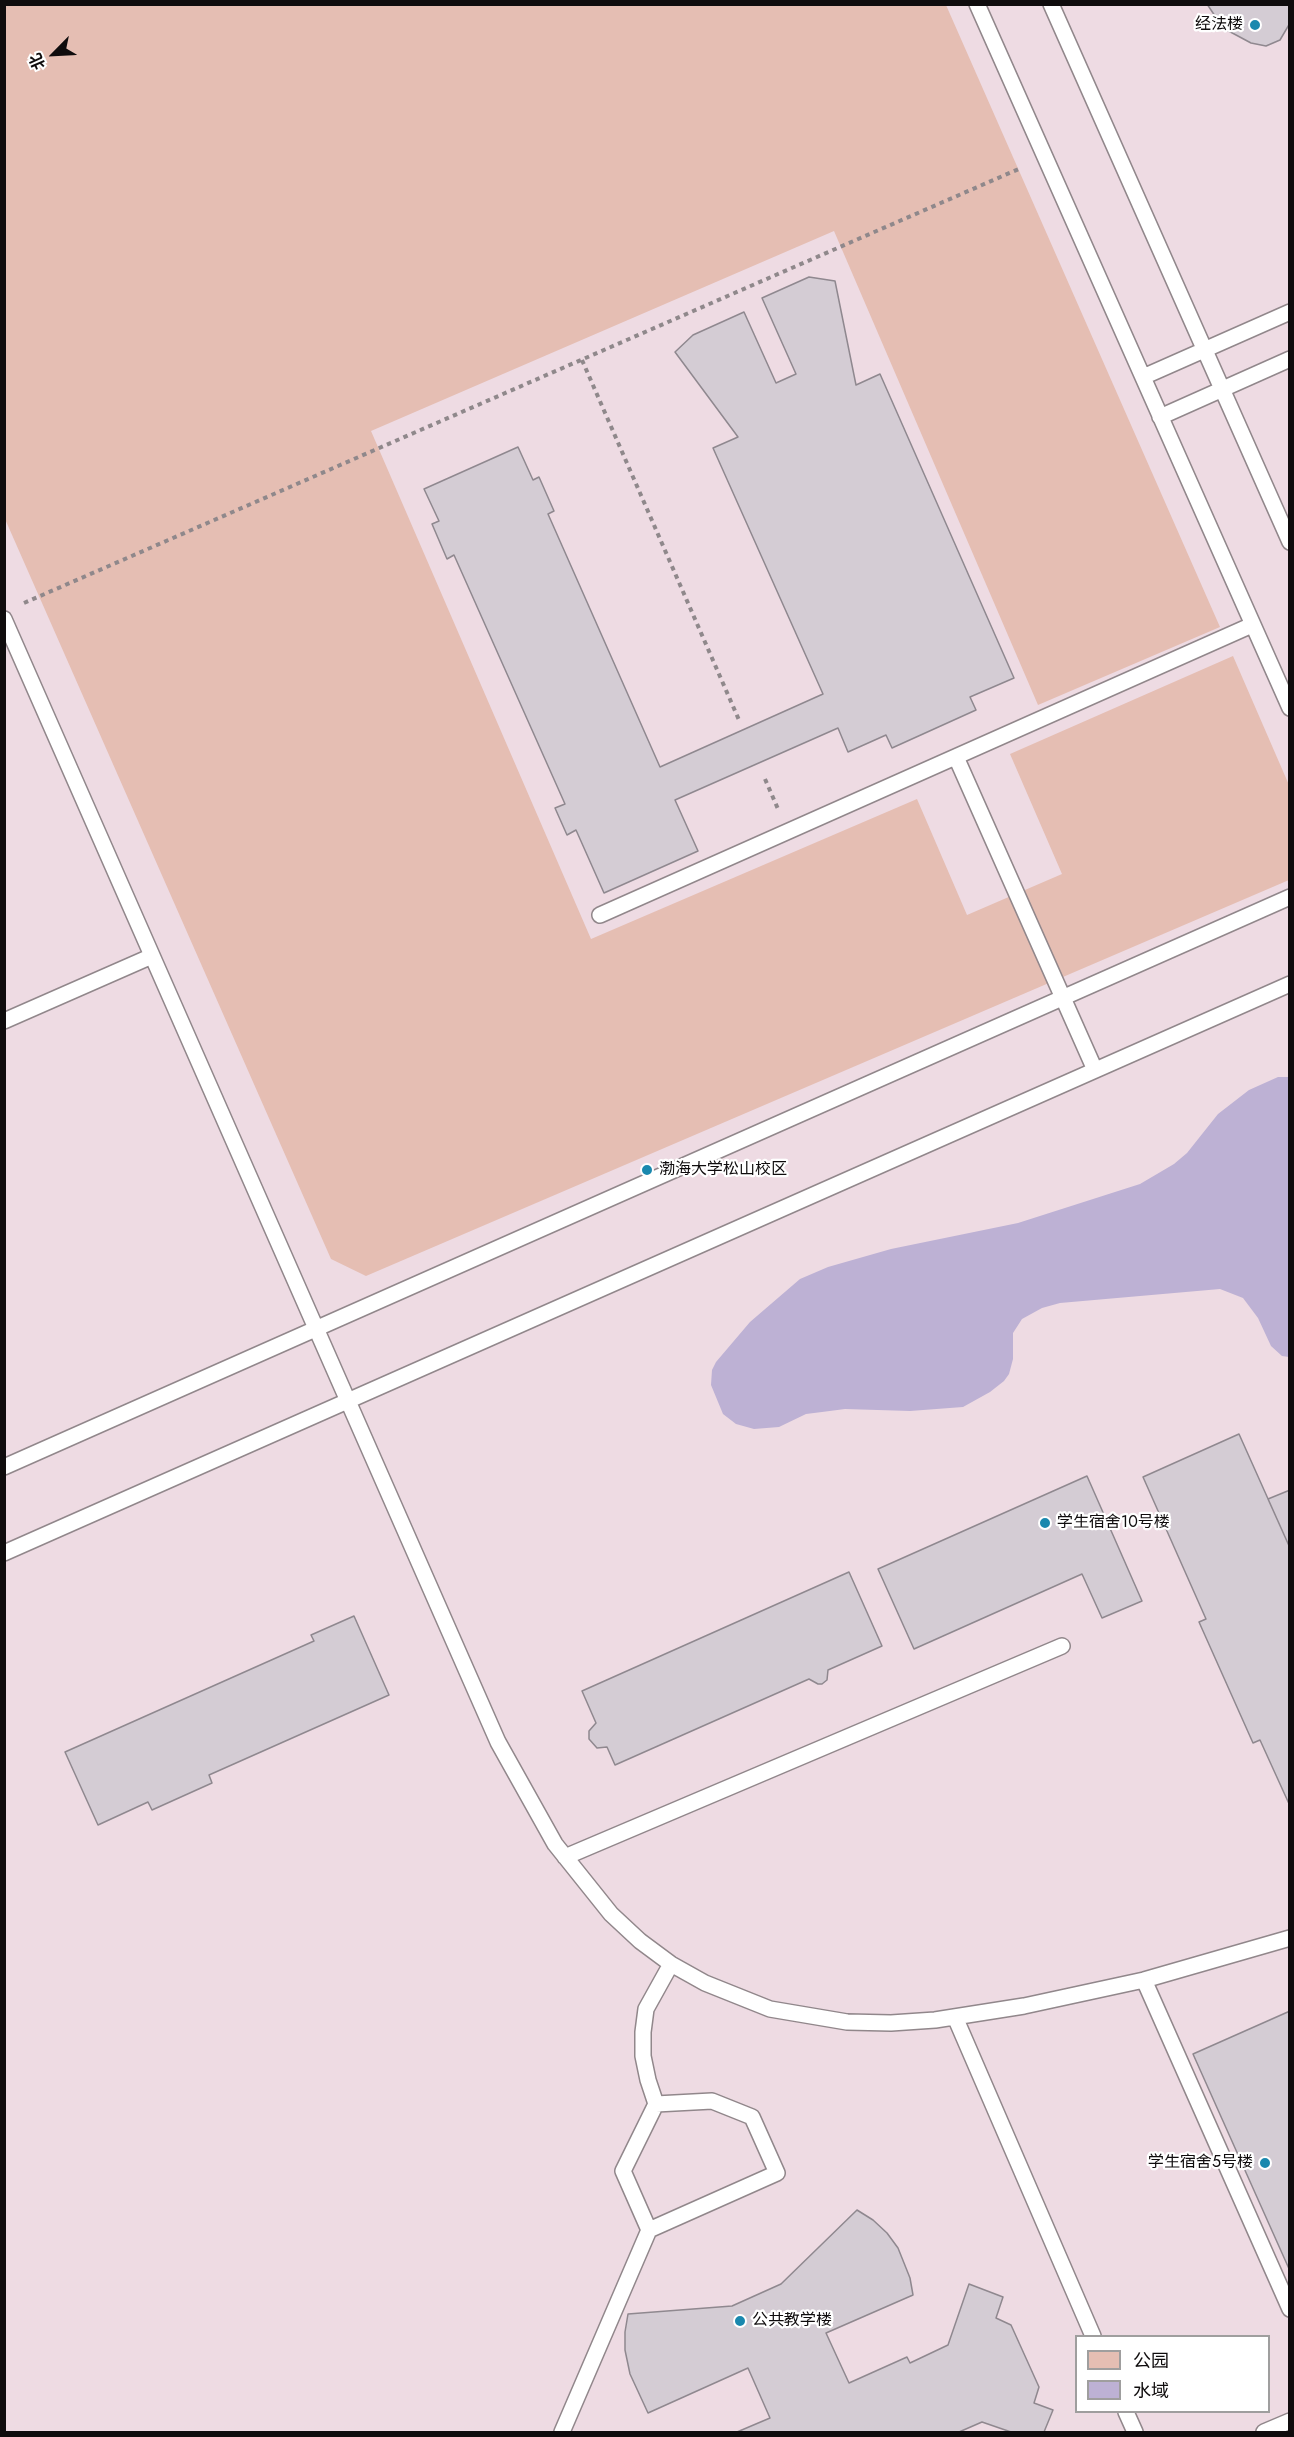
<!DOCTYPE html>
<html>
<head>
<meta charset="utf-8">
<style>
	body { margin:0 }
	#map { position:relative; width:1294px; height:2437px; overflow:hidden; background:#f8edf2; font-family:Jost,"Noto Sans SC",sans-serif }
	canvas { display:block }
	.frame { position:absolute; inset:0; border:6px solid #0f0c0d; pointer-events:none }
	.legend { position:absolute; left:1075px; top:2335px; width:195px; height:78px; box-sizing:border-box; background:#fff; border:2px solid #9f9e9e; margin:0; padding:8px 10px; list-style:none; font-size:18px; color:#0f0c0d }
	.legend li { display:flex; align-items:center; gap:12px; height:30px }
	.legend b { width:30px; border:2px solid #9f9e9e }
	.north { position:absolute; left:24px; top:24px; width:60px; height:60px; -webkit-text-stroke:4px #fff; paint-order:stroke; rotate:246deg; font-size:16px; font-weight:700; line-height:24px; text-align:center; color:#0f0c0d }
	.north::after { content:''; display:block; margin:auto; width:21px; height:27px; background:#0f0c0d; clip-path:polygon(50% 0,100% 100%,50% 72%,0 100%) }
</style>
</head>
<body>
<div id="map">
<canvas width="1294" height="2437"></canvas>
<div class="frame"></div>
<ul class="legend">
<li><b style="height:16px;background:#e5beb3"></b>公园</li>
<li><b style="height:16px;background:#bdb1d4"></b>水域</li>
</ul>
<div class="north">北</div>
</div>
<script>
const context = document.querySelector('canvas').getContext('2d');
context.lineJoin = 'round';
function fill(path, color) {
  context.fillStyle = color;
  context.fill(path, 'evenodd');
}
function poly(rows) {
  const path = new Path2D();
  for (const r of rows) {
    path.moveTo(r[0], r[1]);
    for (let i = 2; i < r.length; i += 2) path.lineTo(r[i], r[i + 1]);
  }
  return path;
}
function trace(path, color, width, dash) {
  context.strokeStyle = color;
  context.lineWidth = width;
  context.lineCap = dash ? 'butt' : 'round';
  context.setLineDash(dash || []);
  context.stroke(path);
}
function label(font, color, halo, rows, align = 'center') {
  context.font = font + ' Jost,"Noto Sans SC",sans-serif';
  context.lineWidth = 4.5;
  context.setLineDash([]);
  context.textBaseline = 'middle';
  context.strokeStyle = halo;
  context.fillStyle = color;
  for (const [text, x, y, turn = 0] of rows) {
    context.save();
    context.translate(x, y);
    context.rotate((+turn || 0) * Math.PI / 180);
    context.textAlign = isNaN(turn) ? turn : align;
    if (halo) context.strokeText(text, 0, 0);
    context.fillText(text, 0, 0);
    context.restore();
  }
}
fill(poly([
	[5,5,1289,5,1289,2432,5,2432],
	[1076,2336,1268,2336,1268,2412,1076,2412]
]), '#eedbe3');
fill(poly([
	[4,5,946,5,1220,627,1038,705,834,231,371,431,591,939,917,799,967,915,1062,874,1010,754,1233,656,1289,785,1289,880,366,1276,331,1259,5,519]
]), '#e5beb3');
fill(poly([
	[1278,1077,1290,1077,1289,1357,1282,1356,1271,1346,1258,1318,1243,1298,1220,1289,1060,1303,1042,1308,1022,1319,1013,1333,1013,1359,1009,1374,1004,1381,990,1392,963,1407,910,1411,845,1409,822,1412,806,1414,779,1427,754,1429,736,1424,723,1414,711,1385,712,1370,716,1362,750,1322,800,1279,828,1267,891,1249,1018,1223,1140,1184,1174,1164,1187,1153,1218,1114,1249,1090]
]), '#bdb1d4');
const building = poly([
	[1207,4,1290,4,1290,23,1280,40,1266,46,1251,43,1223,28,1207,4],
	[809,277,835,281,856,385,880,374,1014,678,970,697,976,710,892,748,886,735,848,752,838,728,675,800,698,851,604,893,576,830,567,835,555,808,565,804,454,555,447,559,432,524,439,521,424,489,518,447,533,480,539,477,554,511,548,514,660,767,823,694,713,448,738,437,675,352,693,335,744,312,776,383,796,374,762,298,809,277],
	[1239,1434,1290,1548,1290,1806,1260,1740,1253,1743,1199,1622,1206,1619,1143,1477,1239,1434],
	[1087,1476,1142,1601,1102,1618,1082,1574,914,1649,878,1569,1087,1476],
	[1290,1490,1290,1548,1268,1499,1290,1490],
	[849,1572,882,1646,828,1670,827,1680,822,1684,818,1684,809,1679,615,1765,607,1747,597,1748,589,1739,589,1731,596,1723,582,1691,849,1572],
	[354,1616,389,1695,209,1775,212,1783,152,1810,148,1802,98,1825,65,1752,314,1641,311,1635,354,1616],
	[1290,2011,1290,2271,1193,2054,1290,2011],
	[857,2210,873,2220,887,2233,898,2248,910,2278,913,2295,826,2333,849,2383,907,2357,910,2363,948,2345,969,2284,1003,2297,996,2318,1011,2325,1039,2387,1034,2403,1053,2410,1044,2432,1011,2432,982,2422,959,2432,737,2432,770,2418,748,2368,648,2413,630,2374,625,2350,625,2332,628,2314,732,2306,781,2284,857,2210]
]);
fill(building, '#d4ccd4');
trace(building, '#8f888f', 1.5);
const lane = poly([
	[977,4,1290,708],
	[1051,4,1290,542],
	[1143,377,1290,312],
	[1160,417,1290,359],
	[4,619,498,1742,555,1844,611,1914,640,1941,671,1964,705,1983,770,2009,847,2022,891,2023,935,2020,1024,2006,1144,1980,1290,1938],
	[956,757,1095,1070],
	[600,915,1252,625],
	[4,1021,152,956],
	[4,1467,1290,897],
	[4,1553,1290,984],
	[565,1857,1062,1646],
	[1144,1980,1290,2309],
	[955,2017,1093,2336],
	[656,2104,712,2101,752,2117,777,2173,649,2230,623,2171,656,2104,648,2080,643,2056,643,2032,646,2009,671,1964],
	[1126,2412,1135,2432],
	[562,2432,649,2230],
	[1264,2432,1290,2421]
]);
trace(lane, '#91878b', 18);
trace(poly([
	[582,360,739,720],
	[24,603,1021,168],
	[765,779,778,809]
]), '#8f888b', 4, [4.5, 4.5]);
trace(lane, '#fff', 15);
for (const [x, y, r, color] of [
	[1255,25,6,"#1a88ae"],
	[647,1170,6,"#1a88ae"],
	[1045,1523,6,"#1a88ae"],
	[1265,2163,6,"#1a88ae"],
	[740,2321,6,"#1a88ae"]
]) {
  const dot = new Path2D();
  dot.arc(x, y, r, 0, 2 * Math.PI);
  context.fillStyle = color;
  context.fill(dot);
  trace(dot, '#fff', 2);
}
label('16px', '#0f0c0d', '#fff', [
	["经法楼",1243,25,"right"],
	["渤海大学松山校区",659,1170],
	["学生宿舍10号楼",1057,1523],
	["学生宿舍5号楼",1253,2163,"right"],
	["公共教学楼",752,2321]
], 'left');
</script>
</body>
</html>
